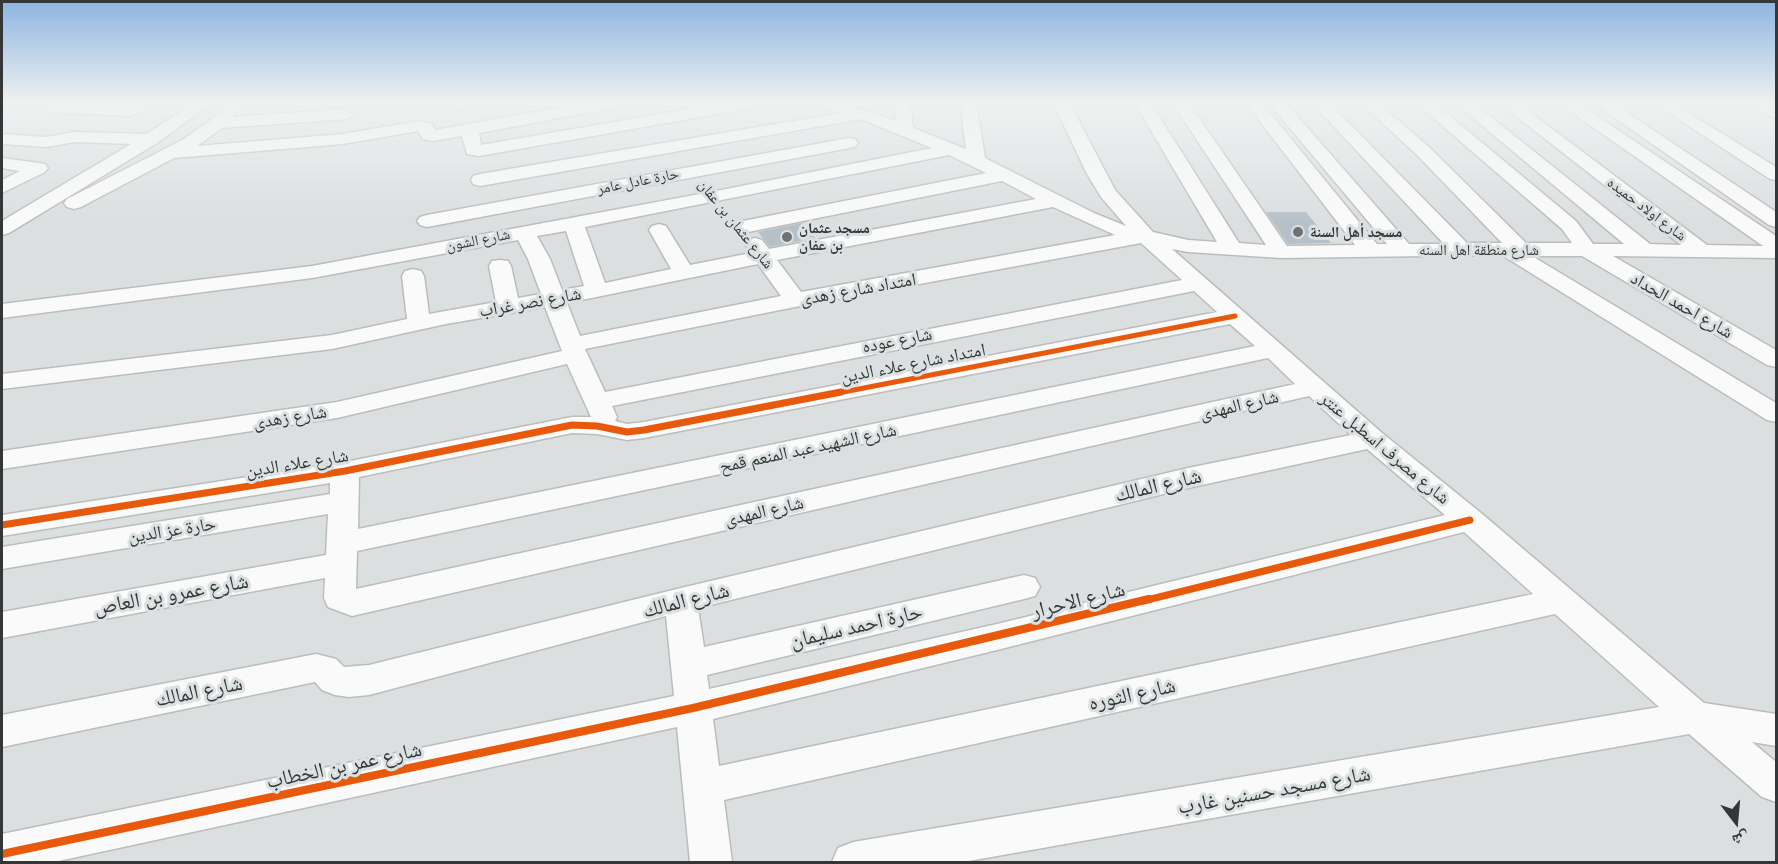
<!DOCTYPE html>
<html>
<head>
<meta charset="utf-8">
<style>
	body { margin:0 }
	#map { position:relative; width:1778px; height:864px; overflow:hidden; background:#dcdfe0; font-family:Ubuntu,"Noto Naskh Arabic",sans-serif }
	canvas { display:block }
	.frame { position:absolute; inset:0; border:3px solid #343637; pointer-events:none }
	.north { position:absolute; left:1706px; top:792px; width:60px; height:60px; -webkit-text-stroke:4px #dbe0e1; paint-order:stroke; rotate:164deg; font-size:16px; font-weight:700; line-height:24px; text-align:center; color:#343637 }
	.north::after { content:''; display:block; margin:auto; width:21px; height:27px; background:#343637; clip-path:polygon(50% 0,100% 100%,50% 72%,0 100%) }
</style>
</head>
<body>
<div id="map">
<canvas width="1778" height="864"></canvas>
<div class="frame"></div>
<div class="north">ش</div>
</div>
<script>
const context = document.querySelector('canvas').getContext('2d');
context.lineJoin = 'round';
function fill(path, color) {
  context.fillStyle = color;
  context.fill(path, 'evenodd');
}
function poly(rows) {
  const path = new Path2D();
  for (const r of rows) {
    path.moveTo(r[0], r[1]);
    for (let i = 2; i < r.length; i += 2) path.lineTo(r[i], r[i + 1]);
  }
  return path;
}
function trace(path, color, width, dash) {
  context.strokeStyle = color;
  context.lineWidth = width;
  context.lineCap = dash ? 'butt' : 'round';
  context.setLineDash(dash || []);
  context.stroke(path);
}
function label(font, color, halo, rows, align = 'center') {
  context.font = font + ' Ubuntu,"Noto Naskh Arabic",sans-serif';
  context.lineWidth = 6;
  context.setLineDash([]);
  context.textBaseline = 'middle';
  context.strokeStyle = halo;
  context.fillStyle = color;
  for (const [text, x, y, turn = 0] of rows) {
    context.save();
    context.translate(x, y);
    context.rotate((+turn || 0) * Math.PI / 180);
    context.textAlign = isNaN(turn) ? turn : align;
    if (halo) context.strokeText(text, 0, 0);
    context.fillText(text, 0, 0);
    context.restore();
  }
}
fill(poly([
	[1266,212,1306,212,1331,243,1288,244],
	[802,223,815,238,770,247,758,232]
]), '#b5c0c8');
const minor = poly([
	[47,102,127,106,133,102,150,102,142,111,129,116,49,112,41,107,47,102],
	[195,102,213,102,157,143,9,233,2,235,2,221,131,144,75,142,46,147,2,144,2,134,46,137,75,132,147,134,195,102],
	[228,102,245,102,232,117,347,109,355,114,347,119,222,128,197,146,343,134,419,121,432,124,435,130,592,102,626,102,618,107,479,133,481,145,730,102,765,102,757,107,479,156,467,154,462,136,433,141,423,139,418,131,343,144,174,158,81,207,74,209,67,207,64,203,67,199,184,139,212,119,228,102],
	[372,102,404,102,396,107,380,107,372,102],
	[452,102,479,102,477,105,459,109,453,107,452,102],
	[814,102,839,102,896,121,894,102,910,102,913,128,966,149,960,102,976,102,985,158,1094,213,1126,226,1101,197,1087,174,1053,102,1069,102,1115,190,1153,232,1188,240,1217,242,1134,102,1150,102,1239,243,1266,245,1172,102,1188,102,1287,246,1355,245,1245,102,1261,102,1377,244,1387,244,1268,102,1285,102,1409,244,1444,244,1311,102,1328,102,1467,243,1502,243,1418,156,1360,102,1377,102,1430,148,1526,243,1572,243,1562,229,1415,102,1433,102,1576,221,1593,244,1624,244,1454,102,1472,102,1650,244,1681,245,1498,102,1516,102,1707,245,1763,246,1557,102,1576,102,1776,236,1776,258,1613,256,1776,350,1776,367,1767,365,1582,256,1532,256,1776,403,1776,422,1767,420,1502,255,1281,258,1188,252,1172,249,1382,433,1481,513,1704,703,1776,714,1776,746,1752,742,1776,762,1776,802,1762,797,1689,734,963,862,832,862,838,848,853,842,1659,707,1555,614,724,800,732,862,690,862,677,727,54,862,2,862,2,834,674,696,666,616,369,695,349,697,335,695,322,690,315,682,2,747,2,715,316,654,336,659,344,667,369,665,681,588,1188,468,1351,435,1309,396,352,616,328,607,324,598,325,578,2,638,2,612,326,555,328,514,2,569,2,547,330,494,330,483,2,536,2,515,345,462,572,417,591,417,567,364,337,418,2,469,2,451,337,402,562,351,545,307,446,324,332,349,2,389,2,374,332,335,407,319,402,276,405,271,413,269,421,271,424,276,429,314,496,302,489,266,492,261,500,260,508,261,511,266,518,298,541,294,528,259,518,240,312,278,2,318,2,304,312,266,716,191,932,148,861,119,480,186,473,184,471,180,473,176,480,174,841,113,816,105,814,102],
	[949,155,986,173,743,221,736,223,733,227,736,231,743,233,1002,181,1036,199,769,249,762,240,755,238,748,240,745,244,751,253,690,265,666,226,659,224,652,226,649,230,671,269,605,283,585,227,949,155],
	[1053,207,1115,235,801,292,777,260,1053,207],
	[566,231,584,286,562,290,550,259,537,236,566,231],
	[1141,243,1182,280,605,392,585,349,795,307,1141,243],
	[758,264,781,296,580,336,567,303,758,264],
	[1194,291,1217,312,644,422,627,424,615,421,617,417,612,406,1194,291],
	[1230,324,1255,346,358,529,359,477,572,433,597,434,627,440,644,438,1230,324],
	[1268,358,1295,384,356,589,357,551,1268,358],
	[1367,449,1445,515,997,624,709,689,707,675,1024,599,1035,596,1040,587,1035,578,1024,575,704,647,698,608,1188,488,1367,449],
	[1464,532,1533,594,719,766,713,719,997,650,1464,532],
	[1592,102,1611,102,1776,212,1776,227,1769,225,1592,102],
	[1652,102,1671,102,1776,167,1776,180,1770,179,1652,102],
	[1749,102,1768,102,1776,107,1776,118,1770,116,1749,102],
	[849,138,855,139,858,143,855,147,427,227,420,225,417,221,420,217,427,215,849,138],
	[2,158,39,163,45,164,48,168,45,172,2,193,2,180,20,171,2,168,2,158]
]);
trace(minor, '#bbbdbd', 3);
fill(minor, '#fafafa');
trace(poly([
	[833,394,1235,316]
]), '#e8590c', 5);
trace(poly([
	[2,525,345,471,572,425,597,426,627,432,644,430,841,392],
	[1143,601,1470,520]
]), '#e8590c', 7);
trace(poly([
	[2,854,693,708,1149,599]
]), '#e8590c', 8);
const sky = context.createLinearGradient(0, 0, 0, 223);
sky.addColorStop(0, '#8db4e1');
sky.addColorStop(0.46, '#eff1f1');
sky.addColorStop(1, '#eff1f100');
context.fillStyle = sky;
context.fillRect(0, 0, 1778, 223);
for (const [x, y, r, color] of [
	[1298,232,6,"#6f7172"],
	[787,237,6,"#6f7172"]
]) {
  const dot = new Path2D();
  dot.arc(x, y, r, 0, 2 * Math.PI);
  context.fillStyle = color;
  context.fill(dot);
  trace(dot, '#dbe0e1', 2);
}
label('15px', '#343637', '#dbe0e1', [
	["حارة عادل عامر",638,181,-11],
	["شارع اولاد حميده",1647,209,37],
	["شارع عثمان بن عفان",736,224,51],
	["شارع الشون",478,240,-11],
	["شارع منطقة اهل السنه",1479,250]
]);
label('bold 15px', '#343637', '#dbe0e1', [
	["مسجد عثمان",799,228],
	["بن عفان",799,245],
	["مسجد أهل السنة",1310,232]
], 'left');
label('18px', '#343637', '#dbe0e1', [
	["امتداد شارع زهدى",858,289,-10],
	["شارع نصر غراب",530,302,-10],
	["شارع احمد الحداد",1682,305,30],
	["شارع عوده",897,340,-11],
	["امتداد شارع علاء الدين",913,363,-11],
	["شارع المهدى",1239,405,-13],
	["شارع زهدى",290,417,-9],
	["شارع الشهيد عبد المنعم قمح",808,448,-12],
	["شارع مصرف اسطبل عنتر",1385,448,40],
	["شارع علاء الدين",297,463,-9],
	["شارع المهدى",764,511,-13],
	["حارة عز الدين",172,530,-9]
]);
label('21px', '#343637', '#dbe0e1', [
	["شارع المالك",1158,485,-13],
	["شارع عمرو بن العاص",171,594,-10],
	["شارع المالك",686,600,-14],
	["شارع الاحرار",1078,600,-14],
	["حارة احمد سليمان",856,626,-13],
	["شارع المالك",199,691,-11],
	["شارع الثوره",1132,694,-12],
	["شارع عمر بن الخطاب",344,765,-12],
	["شارع مسجد حسنين غارب",1274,790,-10]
]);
</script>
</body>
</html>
